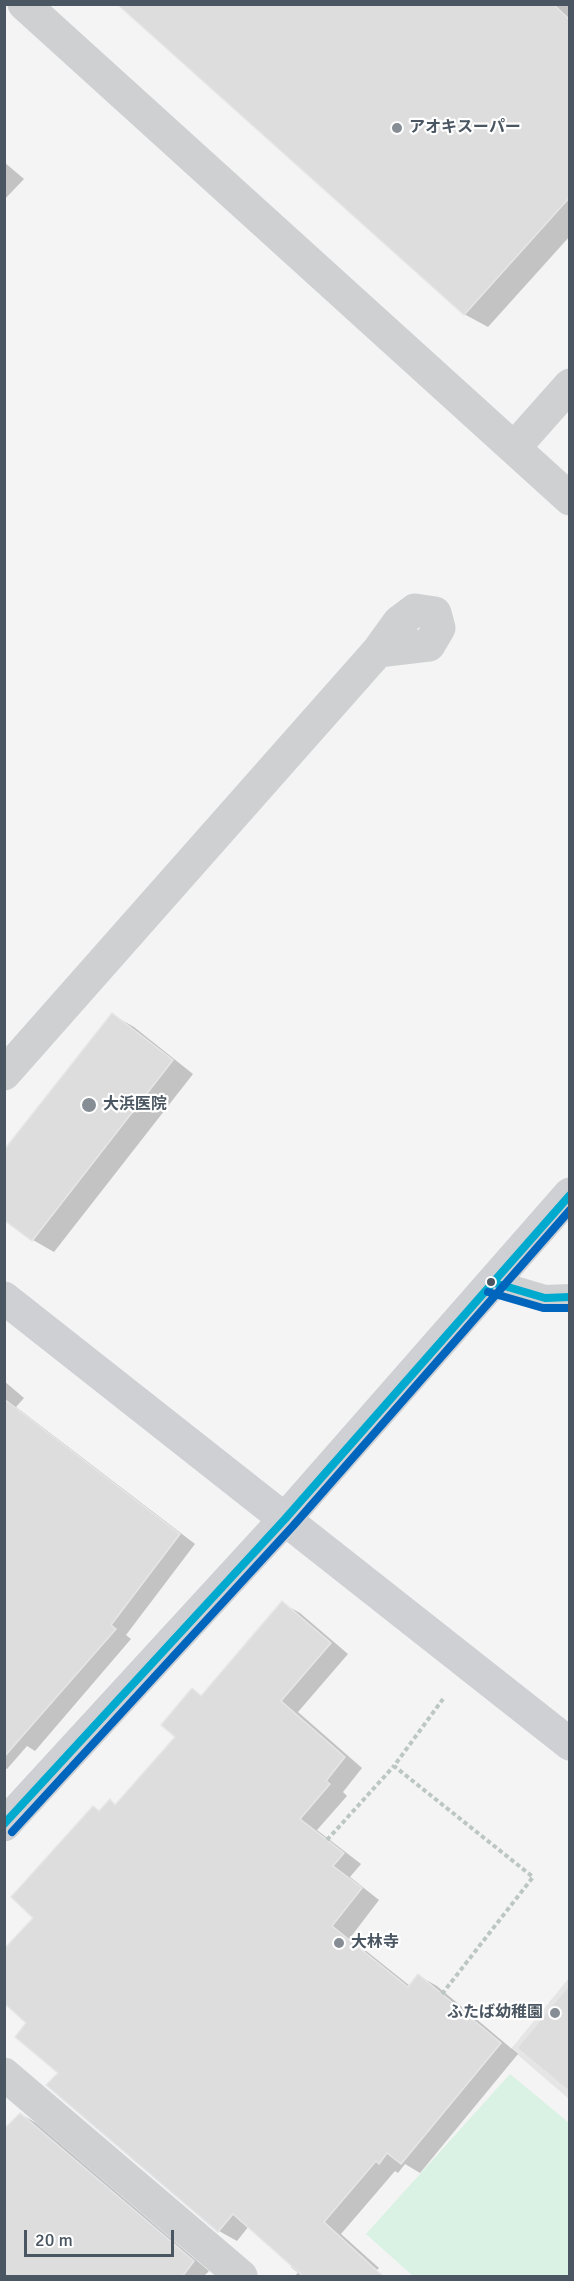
<!DOCTYPE html>
<html>
<head>
<meta charset="utf-8">
<style>
	body { margin:0 }
	#map { position:relative; width:574px; height:2281px; overflow:hidden; background:#f4f4f4; font-family:Signika,sans-serif }
	canvas { display:block }
	.frame { position:absolute; inset:0; border:6px solid #4a5661; pointer-events:none }
	.scale { position:absolute; left:24px; top:2230px; width:150px; height:27px; box-sizing:border-box; border:3px solid #4a5661; border-top:0; padding-left:8px; font-size:18px; line-height:21px; white-space:nowrap; color:#4a5661; -webkit-text-stroke:4px #fff; paint-order:stroke }
</style>
</head>
<body>
<div id="map">
<canvas width="574" height="2281"></canvas>
<div class="frame"></div>
<div class="scale">20 m</div>
</div>
<script>
const context = document.querySelector('canvas').getContext('2d');
context.lineJoin = 'round';
function fill(path, color) {
  context.fillStyle = color;
  context.fill(path, 'evenodd');
}
function poly(rows) {
  const path = new Path2D();
  for (const r of rows) {
    path.moveTo(r[0], r[1]);
    for (let i = 2; i < r.length; i += 2) path.lineTo(r[i], r[i + 1]);
  }
  return path;
}
function trace(path, color, width, dash) {
  context.strokeStyle = color;
  context.lineWidth = width;
  context.lineCap = dash ? 'butt' : 'round';
  context.setLineDash(dash || []);
  context.stroke(path);
}
function label(font, color, halo, rows, align = 'center') {
  context.font = font + ' Signika,"Noto Sans JP",sans-serif';
  context.lineWidth = 4.5;
  context.setLineDash([]);
  context.textBaseline = 'middle';
  context.strokeStyle = halo;
  context.fillStyle = color;
  for (const [text, x, y, turn = 0] of rows) {
    context.save();
    context.translate(x, y);
    context.rotate((+turn || 0) * Math.PI / 180);
    context.textAlign = isNaN(turn) ? turn : align;
    if (halo) context.strokeText(text, 0, 0);
    context.fillText(text, 0, 0);
    context.restore();
  }
}
fill(poly([
	[569,1978,569,2099,511,2049]
]), '#e6e5e6');
fill(poly([
	[510,2074,569,2123,569,2276,413,2276,366,2234]
]), '#d9f2e3');
fill(poly([
	[119,4,570,4,570,236,488,327,464,314],
	[4,162,24,179,4,200],
	[113,1015,134,1027,193,1074,54,1252,33,1240],
	[4,1381,24,1398,16,1407,195,1544,126,1635,131,1639,35,1751,27,1746,7,1769,4,1768],
	[282,1603,300,1613,348,1654,298,1712,362,1768,343,1792,347,1796,317,1830,361,1864,350,1877,379,1900,350,1938,410,1986,419,1976,437,1986,518,2054,420,2173,405,2164,398,2173,395,2171,341,2234,379,2268,371,2276,294,2276,298,2273,291,2267,293,2265,249,2226,237,2241,219,2231,60,2073,28,2023,35,1917,100,1812,110,1801,116,1805,177,1737,192,1690,203,1697],
	[21,2114,36,2123,209,2271,204,2276,4,2276]
]), '#0003');
const building = poly([
	[117,4,553,4,570,20,570,197,464,315,117,4],
	[112,1013,173,1060,32,1241,4,1220,4,1150,112,1013],
	[4,1399,180,1534,111,1625,116,1629,4,1757,4,1399],
	[282,1601,331,1643,281,1701,345,1757,326,1781,330,1784,300,1819,344,1853,333,1866,362,1888,332,1926,408,1987,418,1974,501,2043,401,2164,387,2153,379,2164,376,2161,324,2222,384,2277,304,2277,233,2214,218,2232,46,2085,58,2073,15,2037,26,2023,4,2003,4,1949,33,1918,11,1897,93,1806,99,1811,110,1799,115,1805,175,1737,161,1725,192,1688,201,1696,282,1601],
	[570,1984,570,2092,517,2048,570,1984],
	[20,2113,194,2261,182,2277,4,2277,4,2129,20,2113]
]);
fill(building, '#ddddde');
trace(building, '#e5e6e7', 1.5);
trace(poly([
	[327,1840,394,1766],
	[442,1994,533,1877,394,1766,443,1699]
]), '#bcc7c4', 4, [4.5, 3]);
trace(poly([
	[491,1282,545,1298,570,1297]
]), '#ced0d2', 26);
trace(poly([
	[24,4,570,499],
	[514,448,570,385],
	[4,1074,378,651,399,622,415,610,435,613,439,628,429,645,378,651],
	[4,2074,241,2276]
]), '#ced0d2', 33);
trace(poly([
	[4,1298,570,1744],
	[4,1825,285,1519,570,1194]
]), '#ced0d4', 33);
trace(poly([
	[491,1282,545,1298,570,1297],
	[4,1824,285,1519,570,1195]
]), '#00a9ce', 8);
trace(poly([
	[488,1292,543,1308,570,1308],
	[12,1832,293,1526,570,1210]
]), '#0065bd', 8);
for (const [x, y, r, color] of [
	[397,128,6,"#868d94"],
	[89,1105,8,"#868d94"],
	[491,1282,5,"#4a5661"],
	[339,1943,6,"#868d94"],
	[555,2013,6,"#868d94"]
]) {
  const dot = new Path2D();
  dot.arc(x, y, r, 0, 2 * Math.PI);
  context.fillStyle = color;
  context.fill(dot);
  trace(dot, '#fff', 2);
}
label('bold 16px', '#4a5661', '#fff', [
	["アオキスーパー",409,128],
	["大浜医院",103,1105],
	["大林寺",351,1943],
	["ふたば幼稚園",543,2013,"right"]
], 'left');
</script>
</body>
</html>
